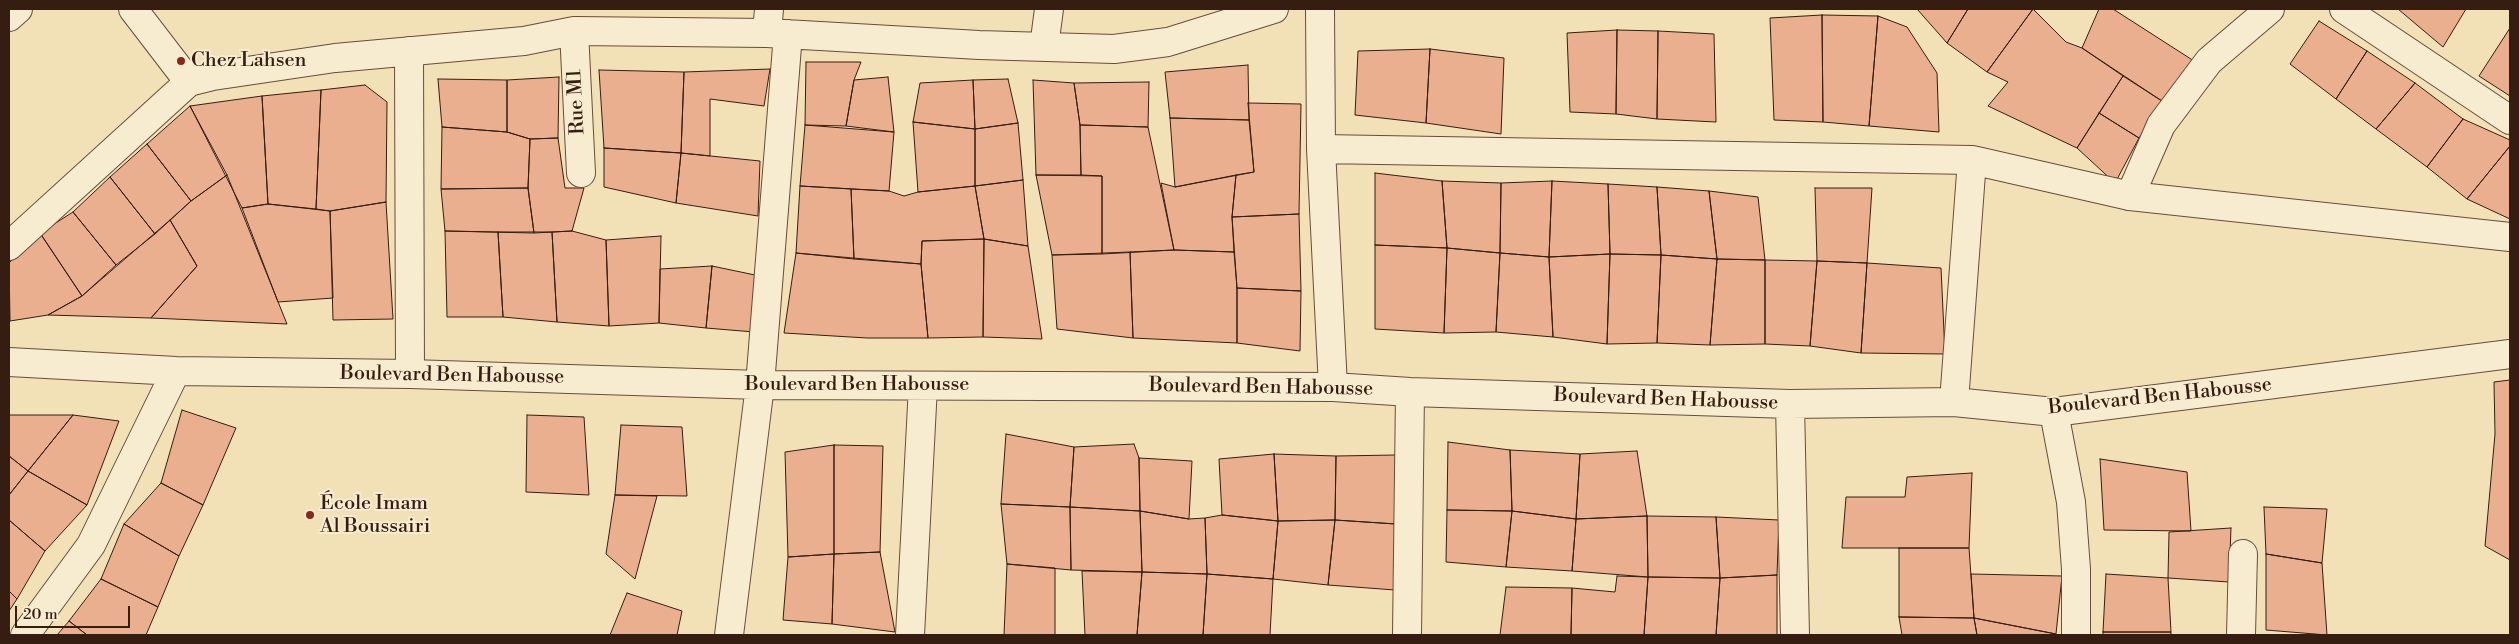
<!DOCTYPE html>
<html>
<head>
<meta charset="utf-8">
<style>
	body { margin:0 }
	#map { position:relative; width:2519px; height:644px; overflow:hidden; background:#f2e1b6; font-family:"Libre Bodoni",serif }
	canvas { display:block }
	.frame { position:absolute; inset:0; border:10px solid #361d11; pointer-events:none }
	.scale { position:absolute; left:15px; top:606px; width:115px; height:22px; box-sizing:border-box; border:2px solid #361d11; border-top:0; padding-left:6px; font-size:15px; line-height:18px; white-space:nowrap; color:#361d11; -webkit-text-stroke:4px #f7ecd0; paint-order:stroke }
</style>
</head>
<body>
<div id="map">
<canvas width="2519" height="644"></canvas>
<div class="frame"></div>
<div class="scale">20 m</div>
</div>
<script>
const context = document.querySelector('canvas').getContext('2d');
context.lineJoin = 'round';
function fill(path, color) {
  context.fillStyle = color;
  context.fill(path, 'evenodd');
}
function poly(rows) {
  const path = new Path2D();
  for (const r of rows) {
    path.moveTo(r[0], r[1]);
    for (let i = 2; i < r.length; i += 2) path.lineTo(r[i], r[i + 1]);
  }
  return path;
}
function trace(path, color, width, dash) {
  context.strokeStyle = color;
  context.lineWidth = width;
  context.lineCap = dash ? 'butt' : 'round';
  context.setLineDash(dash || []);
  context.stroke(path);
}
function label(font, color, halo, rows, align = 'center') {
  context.font = font + ' "Libre Bodoni",serif';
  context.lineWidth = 4;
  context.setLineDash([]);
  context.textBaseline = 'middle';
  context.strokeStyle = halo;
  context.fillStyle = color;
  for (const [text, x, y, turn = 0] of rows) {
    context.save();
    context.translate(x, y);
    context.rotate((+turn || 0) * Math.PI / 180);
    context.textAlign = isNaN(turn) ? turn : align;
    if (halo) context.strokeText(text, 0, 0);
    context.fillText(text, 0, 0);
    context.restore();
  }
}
const building = poly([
	[1917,9,1968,9,1947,43,1917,9],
	[1968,9,2033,9,1987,72,1947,43,1968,9],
	[2033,9,2066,42,2082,48,2123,76,2077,148,1988,106,2008,82,1987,72,2033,9],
	[2099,9,2113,9,2194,61,2165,103,2082,48,2099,9],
	[2398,9,2466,9,2443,47,2398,9],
	[1822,15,1823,122,1774,120,1770,18,1822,15],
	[1822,15,1878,16,1869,126,1823,122,1822,15],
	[1878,16,1907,27,1937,73,1939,132,1869,126,1878,16],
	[2319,21,2367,51,2336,99,2290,64,2319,21],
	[2510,28,2510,96,2479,76,2510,28],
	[1617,30,1658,31,1657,119,1616,114,1617,30],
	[1617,30,1616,114,1570,112,1567,33,1617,30],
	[1658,31,1714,34,1716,122,1657,119,1658,31],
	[1430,49,1426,123,1355,115,1358,51,1430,49],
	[1430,49,1504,58,1501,134,1426,123,1430,49],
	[2367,51,2415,83,2376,129,2336,99,2367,51],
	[806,62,861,62,854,80,846,126,805,125,806,62],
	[1248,65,1249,120,1170,118,1165,72,1248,65],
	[770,69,764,106,710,99,710,156,681,153,684,72,770,69],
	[599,70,684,72,681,153,604,148,599,70],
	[2123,76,2165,103,2139,138,2099,113,2123,76],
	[559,77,558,138,530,139,507,132,507,80,559,77],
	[888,77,894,132,846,126,854,80,888,77],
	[438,79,507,80,507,132,442,127,438,79],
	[1008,79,1018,123,975,129,973,80,1008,79],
	[973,80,975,129,913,122,920,83,973,80],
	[1033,80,1074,83,1080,125,1081,175,1036,175,1033,80],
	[1149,82,1148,127,1080,125,1074,83,1149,82],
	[2415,83,2463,119,2427,167,2376,129,2415,83],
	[365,85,387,102,386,202,330,211,316,209,321,90,365,85],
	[321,90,316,209,268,204,262,96,321,90],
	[262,96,268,204,242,208,190,106,262,96],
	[1248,103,1301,104,1299,214,1232,217,1236,175,1254,172,1248,103],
	[190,106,227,175,191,201,147,144,190,106],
	[2099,113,2139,138,2115,183,2077,148,2099,113],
	[1170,118,1249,120,1254,172,1175,187,1170,118],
	[2463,119,2510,140,2510,146,2467,199,2427,167,2463,119],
	[913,122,975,129,975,186,918,192,913,122],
	[1018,123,1023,180,975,186,975,129,1018,123],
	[805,125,894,132,889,191,800,186,805,125],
	[1080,125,1148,127,1174,250,1102,254,1102,176,1081,175,1080,125],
	[442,127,507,132,530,139,528,188,441,189,442,127],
	[558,138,565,188,584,188,572,231,534,233,528,188,530,139,558,138],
	[147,144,191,201,155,234,110,177,147,144],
	[2510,146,2510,219,2467,199,2510,146],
	[604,148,681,153,676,203,604,187,604,148],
	[681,153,760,161,758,216,676,203,681,153],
	[1375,173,1442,181,1447,248,1375,245,1375,173],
	[227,175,287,324,151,318,197,266,170,220,191,201,227,175],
	[1036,175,1102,176,1102,254,1052,255,1036,175],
	[1236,175,1232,217,1234,252,1174,250,1161,183,1175,187,1236,175],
	[110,177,155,234,116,265,73,212,110,177],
	[1023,180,1028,246,984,239,975,186,1023,180],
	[1442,181,1501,183,1500,253,1447,248,1442,181],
	[1552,181,1549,257,1500,253,1501,183,1552,181],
	[1552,181,1608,184,1610,254,1549,257,1552,181],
	[1608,184,1657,187,1661,255,1610,254,1608,184],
	[800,186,851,189,854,259,796,253,800,186],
	[975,186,984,239,922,241,921,264,854,259,851,189,889,191,904,196,918,192,975,186],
	[1657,187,1709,191,1717,259,1661,255,1657,187],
	[528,188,534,233,445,231,441,189,528,188],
	[1815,188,1872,188,1867,263,1817,261,1815,188],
	[1709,191,1758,197,1765,260,1717,259,1709,191],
	[386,202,393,319,333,320,330,211,386,202],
	[268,204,330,211,333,298,278,302,242,208,268,204],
	[73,212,116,265,82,296,40,233,73,212],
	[1299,214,1301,291,1237,288,1232,217,1299,214],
	[170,220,197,266,151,318,48,315,82,296,170,220],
	[445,231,498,232,503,317,447,317,445,231],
	[572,231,606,240,609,326,557,322,552,232,572,231],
	[498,232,552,232,557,322,503,317,498,232],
	[40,233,82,296,48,315,10,321,9,263,40,233],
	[661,236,659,323,609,326,606,240,661,236],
	[984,239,983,337,928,338,921,264,922,241,984,239],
	[984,239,1028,246,1042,339,983,337,984,239],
	[1375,245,1447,248,1444,333,1375,329,1375,245],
	[1447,248,1500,253,1496,332,1444,333,1447,248],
	[1174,250,1234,252,1237,288,1237,343,1133,338,1130,252,1174,250],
	[1130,252,1133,338,1057,329,1052,255,1130,252],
	[796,253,921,264,928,338,867,338,784,333,796,253],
	[1500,253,1549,257,1553,337,1496,332,1500,253],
	[1610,254,1661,255,1657,343,1607,344,1610,254],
	[1610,254,1607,344,1553,337,1549,257,1610,254],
	[1661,255,1717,259,1710,345,1657,343,1661,255],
	[1717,259,1765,260,1765,344,1710,345,1717,259],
	[1765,260,1817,261,1810,346,1765,344,1765,260],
	[1817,261,1867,263,1861,353,1810,346,1817,261],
	[1867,263,1941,268,1945,354,1861,353,1867,263],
	[712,266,755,275,754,332,706,328,712,266],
	[712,266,706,328,659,323,660,269,712,266],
	[1237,288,1301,291,1300,351,1237,343,1237,288],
	[2510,380,2510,560,2485,546,2495,434,2494,382,2510,380],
	[182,410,236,428,203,505,161,483,182,410],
	[9,415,73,415,28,471,9,456,9,415],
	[73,415,119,421,87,505,28,471,73,415],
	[527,415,584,417,589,495,526,492,527,415],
	[621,425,682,427,687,496,615,495,621,425],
	[1006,434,1074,447,1070,507,1001,504,1006,434],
	[1448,442,1510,450,1512,511,1447,510,1448,442],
	[1134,444,1139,458,1140,511,1070,507,1074,447,1134,444],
	[834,445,883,446,880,552,834,554,834,445],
	[834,445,834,554,788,557,785,452,834,445],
	[1510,450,1580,454,1576,519,1512,511,1510,450],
	[1637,451,1647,516,1576,519,1580,454,1637,451],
	[1274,454,1278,521,1222,515,1219,459,1274,454],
	[1274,454,1336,456,1335,520,1278,521,1274,454],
	[1396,455,1396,524,1335,520,1336,456,1396,455],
	[9,456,28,471,9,495,9,456],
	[1139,458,1192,461,1189,519,1140,511,1139,458],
	[2100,459,2187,472,2191,531,2104,530,2100,459],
	[28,471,87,505,45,551,9,520,9,495,28,471],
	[1972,473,1969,548,1842,548,1846,497,1905,497,1907,477,1972,473],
	[161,483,203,505,179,556,124,524,161,483],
	[615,495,657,496,635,579,606,554,615,495],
	[1001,504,1070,507,1071,570,1007,564,1001,504],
	[1070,507,1140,511,1142,572,1071,570,1070,507],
	[2264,507,2327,509,2322,563,2266,554,2264,507],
	[1447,510,1512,511,1506,567,1446,562,1447,510],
	[1140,511,1189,519,1205,518,1207,574,1142,572,1140,511],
	[1512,511,1576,519,1572,571,1506,567,1512,511],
	[1222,515,1278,521,1273,579,1207,574,1205,518,1222,515],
	[1647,516,1648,577,1572,571,1576,519,1647,516],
	[1647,516,1716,517,1720,578,1648,577,1647,516],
	[1716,517,1779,520,1777,575,1720,578,1716,517],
	[9,520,45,551,17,599,9,591,9,520],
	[1335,520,1328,585,1273,579,1278,521,1335,520],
	[1335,520,1396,524,1395,590,1328,585,1335,520],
	[124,524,179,556,158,607,101,579,124,524],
	[2231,528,2229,582,2168,578,2169,532,2231,528],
	[1899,548,1969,548,1974,618,1899,617,1899,548],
	[880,552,895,632,832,624,834,554,880,552],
	[834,554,832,624,783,620,788,557,834,554],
	[2266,554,2322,563,2327,635,2266,630,2266,554],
	[1007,564,1055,568,1055,635,1004,635,1007,564],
	[1082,571,1142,572,1137,635,1085,635,1082,571],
	[1142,572,1207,574,1203,635,1137,635,1142,572],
	[1207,574,1273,579,1270,635,1203,635,1207,574],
	[1971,574,2062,576,2056,634,1974,618,1971,574],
	[2106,574,2168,578,2171,632,2103,632,2106,574],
	[1777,575,1777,635,1716,635,1720,578,1777,575],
	[1617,576,1648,577,1644,635,1571,635,1572,588,1615,592,1617,576],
	[1648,577,1720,578,1716,635,1644,635,1648,577],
	[101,579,158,607,146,635,87,635,69,621,101,579],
	[1506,587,1572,588,1571,635,1500,635,1506,587],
	[9,591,17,599,9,611,9,591],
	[627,593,682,611,677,635,610,635,627,593],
	[1899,617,1974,618,1977,635,1902,635,1899,617],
	[1974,618,2056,634,2057,635,1977,635,1974,618],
	[69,621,87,635,57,635,69,621],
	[2103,632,2171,632,2171,635,2103,635,2103,632]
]);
fill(building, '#e9af8e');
trace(building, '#361d11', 1);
const pedestrian = poly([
	[2130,196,2510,237],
	[2054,412,2510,354]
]);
const minor = poly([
	[133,9,189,82],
	[1320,9,1321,149,1333,387],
	[2344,9,2510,120],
	[9,17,18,9],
	[574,31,581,173],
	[767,33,769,9],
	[1044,47,1049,9],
	[409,51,410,374],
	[1321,149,1972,160,2130,196,2161,125,2209,61,2270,9],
	[9,246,189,82,213,76,335,58,524,41,574,31,767,33,979,45,1114,49,1168,42,1274,9],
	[9,362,176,371,410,374,760,385,1333,387,1410,392,1790,404,1954,402,2054,412,2071,502,2076,569,2076,635],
	[1954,402,1972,160],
	[1790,404,1795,635],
	[25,635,91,545,176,371],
	[729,635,760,385,788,34],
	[910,635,923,386],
	[1407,635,1410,392],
	[2241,635,2243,554]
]);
trace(pedestrian, '#654e3a', 30);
trace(minor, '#654e3a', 30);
trace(pedestrian, '#f7ecd0', 28);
trace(minor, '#f7ecd0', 28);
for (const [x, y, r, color] of [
	[181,61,5,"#8f2418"],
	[310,515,5,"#8f2418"]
]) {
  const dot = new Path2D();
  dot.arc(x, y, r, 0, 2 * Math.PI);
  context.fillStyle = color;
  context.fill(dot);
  trace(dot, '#f7ecd0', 2);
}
label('20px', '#361d11', '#f7ecd0', [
	["Chez Lahsen",191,61],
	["École Imam",320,504],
	["Al Boussairi",320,527]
], 'left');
label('20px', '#361d11', '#f7ecd0', [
	["Rue M1",577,102,-93],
	["Boulevard Ben Habousse",452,376,1],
	["Boulevard Ben Habousse",857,385],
	["Boulevard Ben Habousse",1261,388,1],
	["Boulevard Ben Habousse",2160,397,-6],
	["Boulevard Ben Habousse",1666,400,2]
]);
</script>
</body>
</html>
